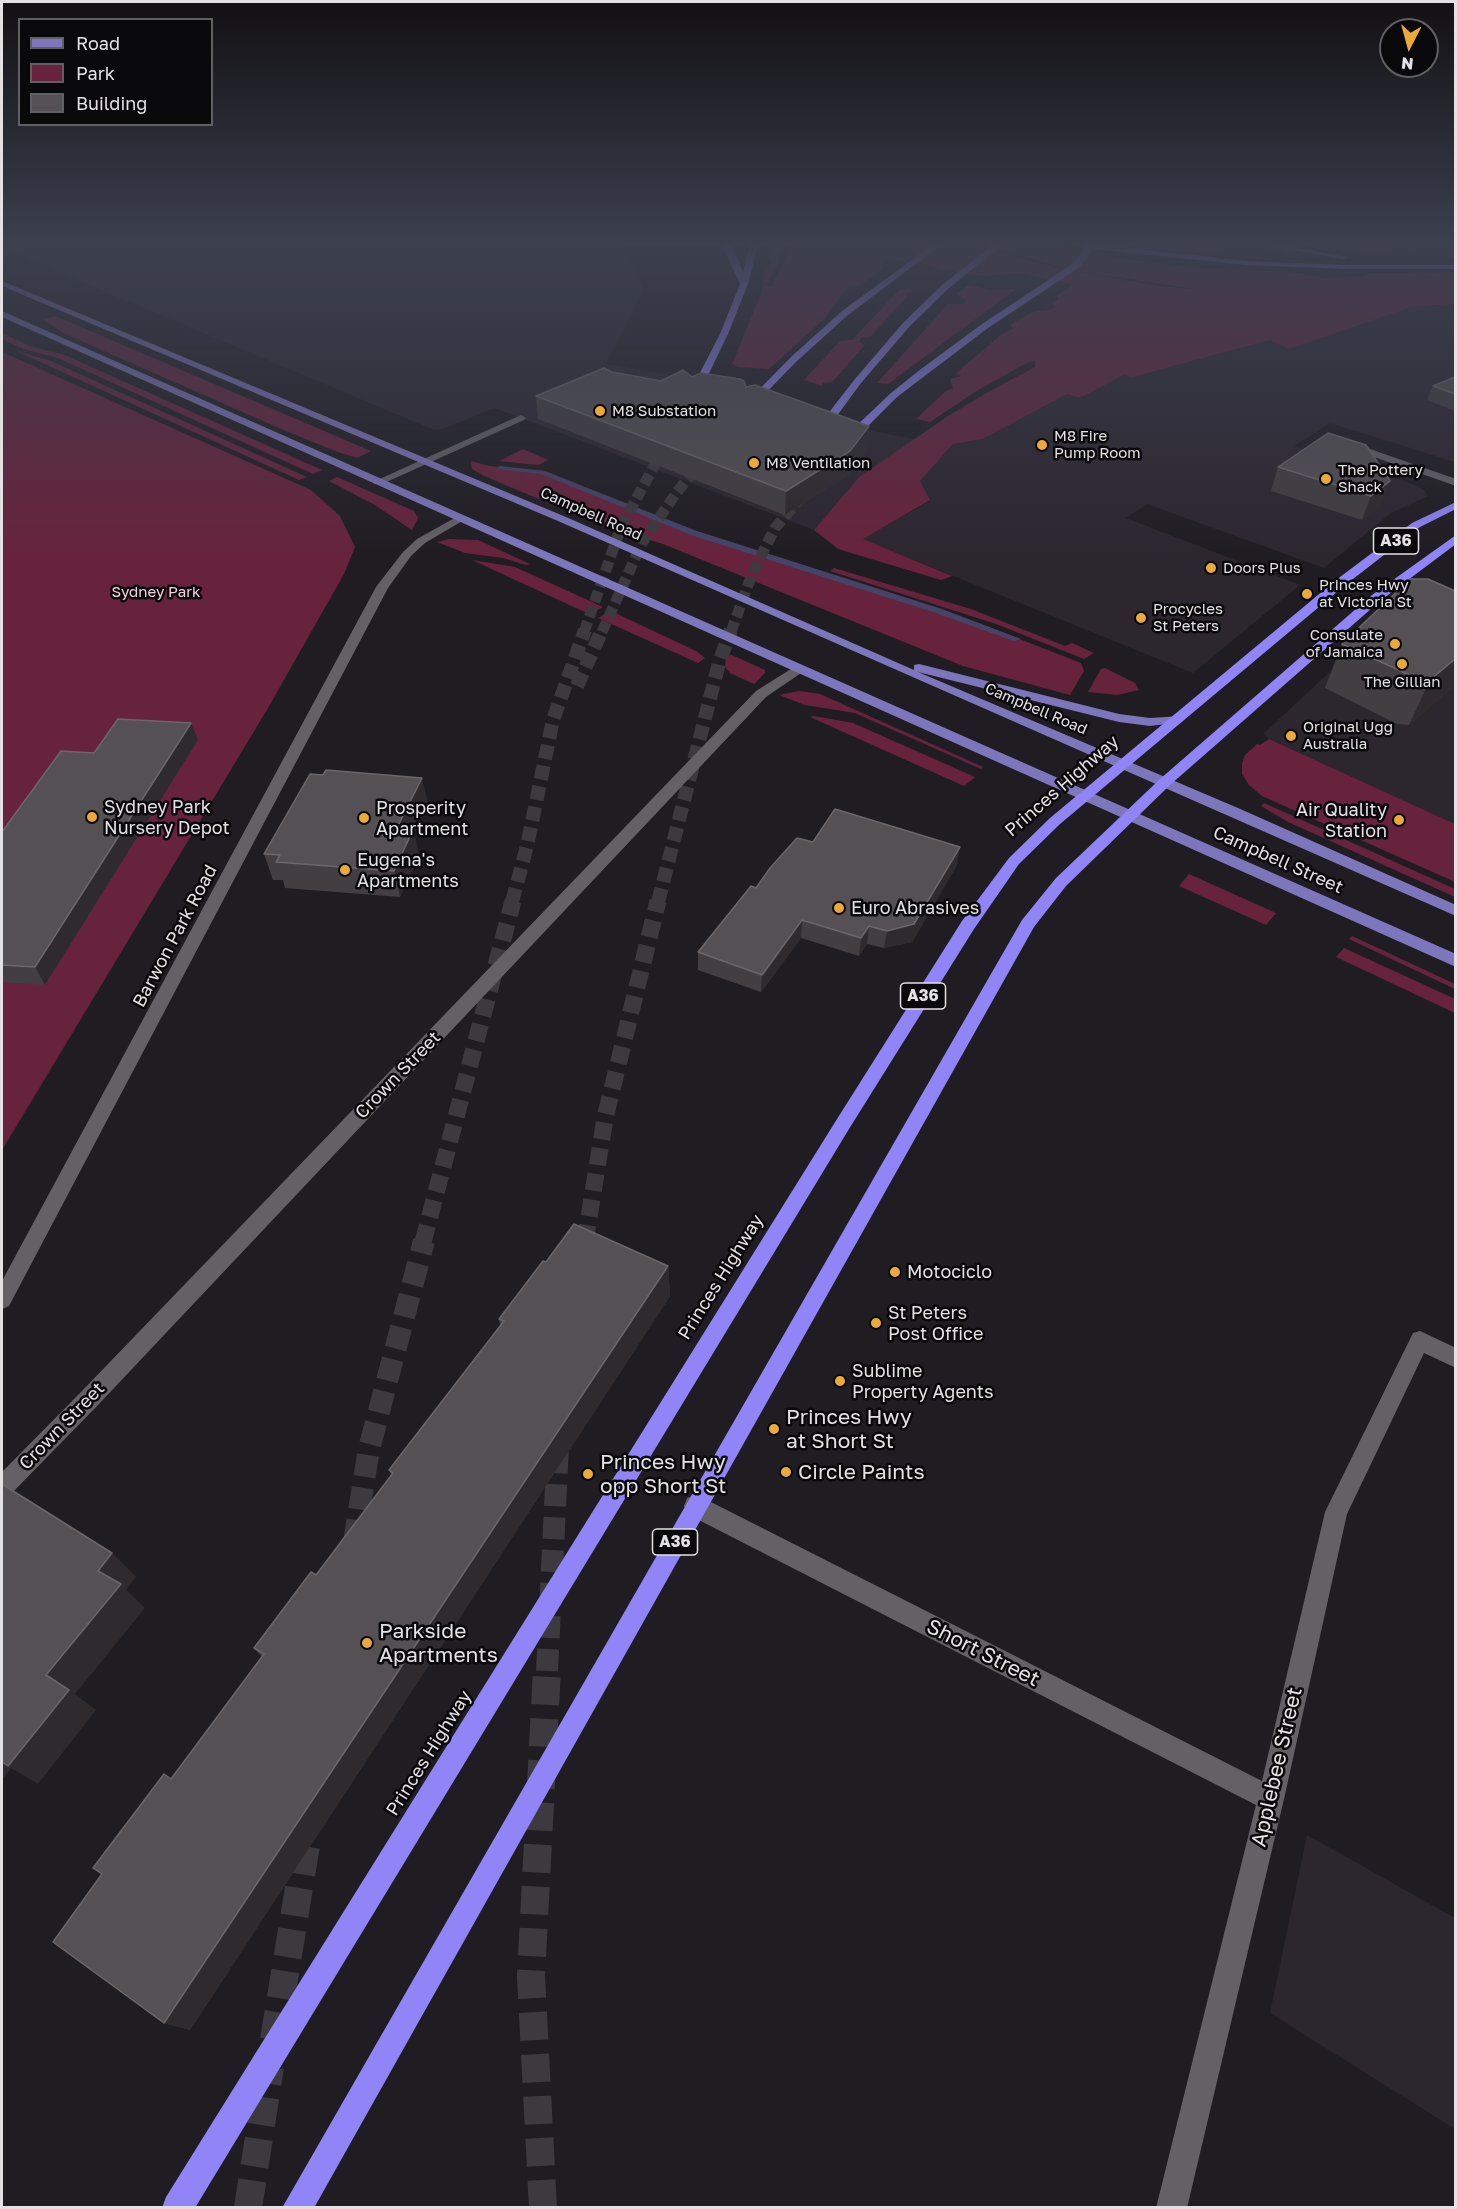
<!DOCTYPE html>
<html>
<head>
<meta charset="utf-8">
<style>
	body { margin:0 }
	#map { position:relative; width:1457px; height:2209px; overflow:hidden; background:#201d22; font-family:"Golos Text",sans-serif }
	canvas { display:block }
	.frame { position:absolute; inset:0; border:3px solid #e3e1e4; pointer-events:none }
	.legend { position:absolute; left:18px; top:18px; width:195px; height:108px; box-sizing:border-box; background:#09080a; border:2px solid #605f61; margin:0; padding:8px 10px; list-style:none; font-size:18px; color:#e3e1e4 }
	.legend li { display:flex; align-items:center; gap:12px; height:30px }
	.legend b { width:30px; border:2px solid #605f61 }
	.north { position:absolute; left:1379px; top:18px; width:60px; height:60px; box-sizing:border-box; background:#09080a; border:2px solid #605f61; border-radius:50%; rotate:186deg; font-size:16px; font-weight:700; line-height:24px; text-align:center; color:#e3e1e4 }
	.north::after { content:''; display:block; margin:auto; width:21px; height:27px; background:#eba93a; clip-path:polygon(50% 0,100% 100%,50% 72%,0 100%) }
</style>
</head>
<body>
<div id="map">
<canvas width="1457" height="2209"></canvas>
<div class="frame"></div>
<ul class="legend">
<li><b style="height:8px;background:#7e76bc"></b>Road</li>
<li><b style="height:16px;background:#67233c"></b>Park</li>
<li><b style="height:16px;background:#545053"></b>Building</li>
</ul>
<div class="north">N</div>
</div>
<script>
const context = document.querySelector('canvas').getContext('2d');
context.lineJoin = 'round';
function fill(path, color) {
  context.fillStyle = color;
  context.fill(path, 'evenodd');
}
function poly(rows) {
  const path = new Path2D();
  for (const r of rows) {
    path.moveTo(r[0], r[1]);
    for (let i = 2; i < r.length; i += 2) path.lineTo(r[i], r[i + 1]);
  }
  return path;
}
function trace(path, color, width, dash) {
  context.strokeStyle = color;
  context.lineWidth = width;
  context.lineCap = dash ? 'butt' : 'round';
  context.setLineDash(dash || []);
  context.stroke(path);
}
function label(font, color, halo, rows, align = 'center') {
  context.font = font + ' "Golos Text",sans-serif';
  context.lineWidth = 5;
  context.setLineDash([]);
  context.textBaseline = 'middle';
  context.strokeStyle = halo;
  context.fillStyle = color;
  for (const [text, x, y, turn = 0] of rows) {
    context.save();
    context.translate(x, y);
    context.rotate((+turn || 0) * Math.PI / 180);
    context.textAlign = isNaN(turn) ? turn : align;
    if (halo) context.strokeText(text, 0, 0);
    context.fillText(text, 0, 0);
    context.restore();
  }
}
fill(poly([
	[2,245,622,245,644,290,606,364,676,376,667,393,915,439,859,477,814,530,495,408,442,429,434,430,6,250],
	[1455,304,1455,462,1330,423,1294,446,1415,485,1424,490,1428,496,1391,513,1324,568,1147,504,1126,518,1300,585,1193,673,862,539,930,501,920,481,953,444,983,439,1067,394,1080,398,1124,375,1134,377,1270,340,1289,349,1412,307],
	[1387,619,1455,640,1455,824,1269,739,1263,734],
	[1307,1835,1455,1918,1455,2129,1270,2013]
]), '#2c262f');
fill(poly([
	[770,245,786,245,778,259,779,263,766,284,771,287,793,245,973,245,1053,267,1153,285,1201,290,1077,271,978,245,1053,245,1124,259,1195,268,1304,273,1305,275,1319,276,1319,278,1366,276,1368,273,1455,272,1455,304,1412,307,1289,349,1270,340,1133,377,1124,375,1080,398,1067,394,983,439,953,444,920,481,930,500,863,539,952,576,941,580,838,549,814,530,859,477,948,416,990,391,1035,367,1035,360,1023,365,978,390,930,422,916,419,945,392,953,388,950,379,961,376,956,373,1002,334,1013,329,1010,325,1032,312,1052,309,1055,306,1051,304,1058,299,1056,296,1073,284,1019,273,984,276,941,270,922,263,887,260,879,266,883,268,861,285,848,287,825,318,769,369,738,367,732,364,762,291,764,266,770,265,771,261,768,259],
	[1111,245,1455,245,1456,258,1428,257,1420,255,1396,256,1385,253,1361,253,1297,246,1291,254,1266,249,1258,259],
	[968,285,991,290,1016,289,888,384,877,383,948,304,963,304,966,300,956,294],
	[910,288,913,292,906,294,908,296,870,337,861,338,859,342,865,345,832,382,823,383,822,386,804,380,840,341,852,340,899,290],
	[55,316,371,451,357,458,335,451,279,428,63,333,43,320],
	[2,333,30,346,65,355,87,365,322,470,313,474,58,358,24,349,2,339],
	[14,350,51,361,307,477,299,480],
	[2,352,311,490,340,516,355,547,344,574,268,708,2,1150],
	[523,449,548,460,538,465,499,461],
	[471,461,489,466,546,471,670,522,746,549,973,621,1081,663,1084,671,1070,695,963,666,663,544,596,523,484,476,472,469],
	[337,477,414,511,418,518,412,530,375,505,329,481],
	[449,539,478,540,530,564,526,565,503,558,465,553,437,542],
	[472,560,515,567,603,607,589,614],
	[834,568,971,609,1065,646,1072,643,1094,653,1084,659,996,624,830,571],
	[611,611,696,651,705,658,698,663,598,618],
	[732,655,765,670,765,673,754,684,730,673,725,667,726,656],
	[1105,668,1135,683,1139,690,1117,695,1088,692,1101,669],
	[799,691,820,694,983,767,981,769,855,713,805,705,779,695],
	[814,716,853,723,975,777,964,786,810,717],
	[1269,739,1455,824,1455,882,1262,796,1249,785,1242,774,1242,763,1245,755,1257,744,1260,745],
	[1264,803,1455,889,1455,897,1288,822,1261,806],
	[1189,874,1276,913,1266,925,1179,886],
	[1352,936,1455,984,1455,989,1349,939],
	[1344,948,1455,999,1455,1013,1336,957]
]), '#67233c');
fill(poly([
	[500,466,544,471,697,531,942,609,1021,639,1014,641,936,613,691,535,541,474,498,469,497,468,500,466]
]), '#444468');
trace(poly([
	[584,632,621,527,666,444],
	[602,632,642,543,677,492,705,458],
	[731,632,752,574,775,528,805,493]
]), '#3d3a3f', 11, [11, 5]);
trace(poly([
	[577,686,602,630],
	[512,902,527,846,553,720,585,630],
	[658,902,719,663,731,630]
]), '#3d3a3f', 14, [14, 7]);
trace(poly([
	[423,1242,513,901],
	[585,1242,605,1118,658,901]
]), '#3d3a3f', 17, [17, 9]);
trace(poly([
	[583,1252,585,1241],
	[354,1542,369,1449,424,1241],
	[547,1671,558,1446]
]), '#3d3a3f', 22, [22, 11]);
trace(poly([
	[274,2040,308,1833],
	[248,2208,270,2067],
	[543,2208,531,1976,547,1669]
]), '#3d3a3f', 28, [28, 14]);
fill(poly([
	[521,415,526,418,524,420,382,484,374,484,373,482,521,415],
	[1347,441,1456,479,1456,486,1343,446,1342,444,1347,441],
	[460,515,464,516,464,520,425,543,411,556,388,588,9,1306,2,1309,2,1281,376,587,403,552,417,539,460,515],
	[799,664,805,668,804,671,766,697,98,1405,10,1495,2,1498,2,1472,82,1391,756,691,799,664],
	[1420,1331,1456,1348,1456,1368,1424,1353,1347,1514,1284,1799,1187,2208,1156,2208,1256,1805,687,1514,684,1506,687,1498,695,1495,703,1498,1262,1781,1325,1512,1413,1333,1420,1331]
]), '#646166');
fill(poly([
	[2,281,566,517,914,670,914,665,919,664,1119,714,1150,718,1182,716,1184,719,1182,722,1150,726,1119,722,918,672,1238,808,1456,905,1456,916,558,521,2,286,2,281],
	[2,311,1456,954,1456,967,2,317,2,311]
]), '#7e76bc');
fill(poly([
	[722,245,730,245,733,248,743,272,750,245,758,245,748,284,728,334,699,394,694,397,689,394,720,334,740,284,722,245],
	[932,245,941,245,848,315,797,361,752,407,746,407,746,403,791,357,842,311,932,245],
	[993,245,1002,245,949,288,909,327,861,383,828,428,820,428,820,424,855,379,903,323,943,284,993,245],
	[1076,245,1104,245,1246,261,1344,265,1456,265,1456,269,1344,269,1246,265,1093,249,1080,267,988,328,897,397,862,432,854,432,854,428,891,393,921,369,982,324,1074,263,1085,248,1076,245],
	[1263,245,1283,245,1347,257,1343,259,1263,245],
	[1456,502,1456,509,1420,527,1344,586,1060,824,1019,864,974,929,849,1129,195,2208,162,2208,166,2197,837,1119,962,921,1009,858,1050,818,1336,580,1412,523,1456,502],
	[1456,535,1456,544,1380,601,1170,785,1066,886,1034,927,314,2208,282,2208,1022,920,1056,878,1160,779,1372,595,1456,535]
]), '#9084f6');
fill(poly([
	[612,372,661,381,692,377,867,449,849,474,785,515,538,419,536,396],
	[1455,377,1455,411,1427,400,1433,386],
	[1328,433,1381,505,1362,520,1271,491,1278,467],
	[1342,644,1455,685,1409,725,1397,724,1325,688],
	[198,740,45,985,2,982,2,832,94,753],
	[428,803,414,833,419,855,400,897,285,888,283,880,273,880,264,854],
	[957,865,912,942,884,948,867,944,859,956,801,938,761,992,698,970,698,952,756,888],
	[546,1262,668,1266,670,1296,190,2030,164,2023,171,1779,262,1657,254,1648,316,1575,391,1475,389,1470,500,1326,499,1319]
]), '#433e41');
fill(poly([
	[869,426,867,449,849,474,785,515,786,491],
	[1390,481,1381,505,1362,520,1371,496],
	[1455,659,1455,685,1409,725,1430,680],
	[191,723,198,740,45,985,35,967],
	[422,778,428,803,414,833,419,855,400,897,394,871,397,828],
	[960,847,957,865,912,942,884,948,887,931],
	[802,920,801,938,761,992,762,975],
	[869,926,867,944,859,956,861,938],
	[668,1266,670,1296,190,2030,164,2023],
	[112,1553,136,1577,126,1590,145,1608,75,1694,96,1710,38,1784,11,1768,2,1780,2,1759,46,1675,98,1571]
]), '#2e2a2d');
const building = poly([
	[604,368,612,372,661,381,683,370,692,377,701,373,740,379,744,381,746,387,755,385,869,426,850,451,786,491,536,396,604,368],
	[1455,377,1455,394,1433,386,1455,377],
	[1328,433,1366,445,1390,481,1371,496,1278,467,1328,433],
	[1410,579,1428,579,1455,591,1455,659,1430,680,1418,679,1342,644,1410,579],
	[118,719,191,723,35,967,2,965,2,832,61,751,94,753,118,719],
	[326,770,422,778,397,828,413,830,394,871,276,862,280,855,264,854,310,774,323,775,326,770],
	[835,809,960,847,914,924,887,931,869,926,861,938,802,920,762,975,698,952,751,886,756,888,770,868,797,838,813,842,835,809],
	[574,1224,668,1266,164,2023,53,1942,102,1874,93,1868,164,1774,171,1779,264,1654,254,1648,311,1572,316,1575,393,1473,389,1470,504,1321,499,1319,543,1261,546,1262,574,1224],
	[2,1484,112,1553,98,1571,121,1584,46,1675,69,1690,8,1766,2,1762,2,1484]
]);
fill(building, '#545053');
trace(building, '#6b666a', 1.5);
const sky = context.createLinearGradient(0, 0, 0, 554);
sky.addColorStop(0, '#121013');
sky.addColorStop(0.44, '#3c404f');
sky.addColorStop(1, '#3c404f00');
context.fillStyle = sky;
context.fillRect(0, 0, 1457, 554);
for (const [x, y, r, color] of [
	[600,411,6,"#eba93a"],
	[1042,445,6,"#eba93a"],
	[754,463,6,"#eba93a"],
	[1326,479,6,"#eba93a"],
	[1211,568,6,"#eba93a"],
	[1307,594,6,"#eba93a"],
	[1141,618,6,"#eba93a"],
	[1395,644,6,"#eba93a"],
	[1402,664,6,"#eba93a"],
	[1291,736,6,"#eba93a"],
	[92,817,6,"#eba93a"],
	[364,818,6,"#eba93a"],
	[1399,820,6,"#eba93a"],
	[345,870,6,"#eba93a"],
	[839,908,6,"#eba93a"],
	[895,1272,6,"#eba93a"],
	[876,1323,6,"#eba93a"],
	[840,1381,6,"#eba93a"],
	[774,1429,6,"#eba93a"],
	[786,1472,6,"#eba93a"],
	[588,1474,6,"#eba93a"],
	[367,1643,6,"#eba93a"]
]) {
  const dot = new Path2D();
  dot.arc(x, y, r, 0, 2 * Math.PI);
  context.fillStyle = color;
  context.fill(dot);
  trace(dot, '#09080a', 2);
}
label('15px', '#e3e1e4', '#09080a', [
	["M8 Substation",612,411],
	["M8 Fire",1054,436],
	["Pump Room",1054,453],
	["M8 Ventilation",766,463],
	["The Pottery",1338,470],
	["Shack",1338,487],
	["Doors Plus",1223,568],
	["Princes Hwy",1319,585],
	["at Victoria St",1319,602],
	["Procycles",1153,609],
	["St Peters",1153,626],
	["Consulate",1383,635,"right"],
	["of Jamaica",1383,652,"right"],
	["The Gillian",1402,682,"center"],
	["Original Ugg",1303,727],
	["Australia",1303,744]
], 'left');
label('15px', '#e3e1e4', '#09080a', [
	["Campbell Road",591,514,24],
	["Campbell Road",1036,709,23]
]);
label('15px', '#f0d4db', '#09080a', [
	["Sydney Park",156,592]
]);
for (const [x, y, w] of [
	[1396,541,45],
	[923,996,45],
	[675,1542,45]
]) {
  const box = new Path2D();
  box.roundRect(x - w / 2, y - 13, w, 26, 4.5);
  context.fillStyle = '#09080a';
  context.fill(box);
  trace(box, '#e3e1e4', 1.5);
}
label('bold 16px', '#e3e1e4', null, [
	["A36",1396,541],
	["A36",923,996],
	["A36",675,1542]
]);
label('18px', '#e3e1e4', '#09080a', [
	["Princes Highway",1062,786,-41],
	["Campbell Street",1278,860,24],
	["Barwon Park Road",175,936,-62],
	["Crown Street",398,1075,-46],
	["Princes Highway",721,1277,-58],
	["Crown Street",62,1426,-46],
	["Princes Highway",429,1753,-58]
]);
label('18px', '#e3e1e4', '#09080a', [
	["Sydney Park",104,807],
	["Nursery Depot",104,828],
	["Prosperity",376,808],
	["Apartment",376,829],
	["Air Quality",1387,810,"right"],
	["Station",1387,831,"right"],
	["Eugena's",357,860],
	["Apartments",357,881],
	["Euro Abrasives",851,908],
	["Motociclo",907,1272],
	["St Peters",888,1313],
	["Post Office",888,1334],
	["Sublime",852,1371],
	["Property Agents",852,1392]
], 'left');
label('21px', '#e3e1e4', '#09080a', [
	["Princes Hwy",786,1417],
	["at Short St",786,1441],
	["Princes Hwy",600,1462],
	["opp Short St",600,1486],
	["Circle Paints",798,1472],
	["Parkside",379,1631],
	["Apartments",379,1655]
], 'left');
label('21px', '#e3e1e4', '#09080a', [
	["Short Street",983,1653,27],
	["Applebee Street",1277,1767,-77]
]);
</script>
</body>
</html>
